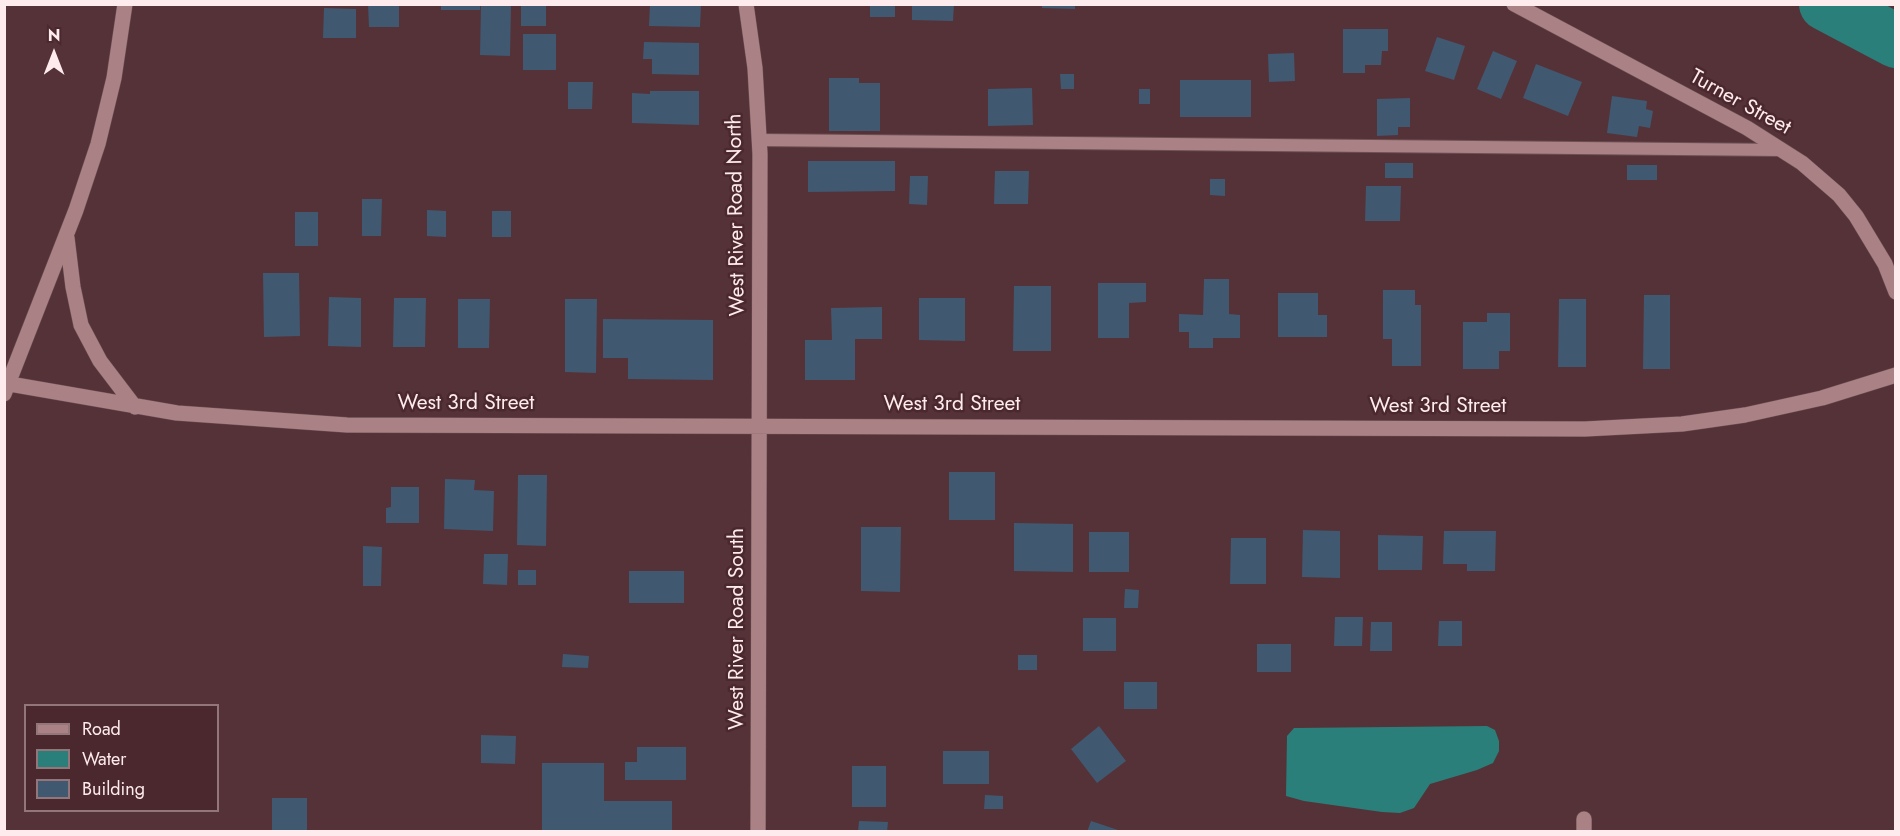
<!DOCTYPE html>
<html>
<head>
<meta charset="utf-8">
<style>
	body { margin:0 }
	#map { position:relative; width:1900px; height:836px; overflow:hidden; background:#553237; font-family:Jost,sans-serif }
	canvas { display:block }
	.frame { position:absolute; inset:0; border:6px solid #feebed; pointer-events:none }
	.legend { position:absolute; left:24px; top:704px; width:195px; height:108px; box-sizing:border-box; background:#4a282d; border:2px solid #92767a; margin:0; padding:8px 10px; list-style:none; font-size:18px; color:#feebed }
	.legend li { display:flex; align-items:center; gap:12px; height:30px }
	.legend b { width:30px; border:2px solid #92767a }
	.north { position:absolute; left:24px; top:24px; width:60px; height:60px; -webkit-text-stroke:4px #4a282d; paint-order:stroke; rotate:0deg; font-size:16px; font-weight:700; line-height:24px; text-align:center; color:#feebed }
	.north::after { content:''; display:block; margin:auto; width:21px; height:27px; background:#feebed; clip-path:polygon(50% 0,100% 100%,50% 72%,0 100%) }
</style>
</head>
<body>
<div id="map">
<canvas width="1900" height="836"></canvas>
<div class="frame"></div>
<ul class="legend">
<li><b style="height:8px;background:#aa8286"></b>Road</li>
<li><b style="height:16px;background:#2a7f7b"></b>Water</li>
<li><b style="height:16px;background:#415871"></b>Building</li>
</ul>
<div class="north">N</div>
</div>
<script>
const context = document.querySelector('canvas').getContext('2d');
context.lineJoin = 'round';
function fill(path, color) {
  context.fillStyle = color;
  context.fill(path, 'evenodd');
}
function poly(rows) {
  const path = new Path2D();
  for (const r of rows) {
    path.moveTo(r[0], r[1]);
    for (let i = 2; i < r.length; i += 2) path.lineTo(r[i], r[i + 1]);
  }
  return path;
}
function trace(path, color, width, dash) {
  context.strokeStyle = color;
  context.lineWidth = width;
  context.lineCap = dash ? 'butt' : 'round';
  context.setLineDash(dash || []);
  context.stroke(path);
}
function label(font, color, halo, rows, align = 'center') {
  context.font = font + ' Jost,sans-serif';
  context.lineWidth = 5;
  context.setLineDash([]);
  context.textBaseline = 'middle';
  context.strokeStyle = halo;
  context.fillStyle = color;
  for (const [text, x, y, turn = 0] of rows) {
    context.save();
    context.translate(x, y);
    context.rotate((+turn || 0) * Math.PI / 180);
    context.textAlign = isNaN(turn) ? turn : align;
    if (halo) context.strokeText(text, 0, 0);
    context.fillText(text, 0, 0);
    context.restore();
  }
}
fill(poly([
	[1487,726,1495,730,1499,741,1499,751,1493,763,1477,770,1430,784,1414,808,1400,813,1382,812,1304,801,1286,796,1287,736,1294,728]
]), '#2a7f7b');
trace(poly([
	[1826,4,1896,41]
]), '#2a7f7b', 54);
fill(poly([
	[368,4,399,4,399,27,369,27],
	[441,4,480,4,480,10,441,10],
	[481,4,511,4,510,56,480,55],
	[521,4,546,4,546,26,521,26],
	[650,4,701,4,700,27,649,26],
	[870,4,895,4,895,17,870,17],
	[912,4,954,4,953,21,912,20],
	[1042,4,1075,4,1075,9,1042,8],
	[324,8,356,9,356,38,323,38],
	[1343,29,1388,29,1388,51,1382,51,1381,65,1365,65,1365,73,1343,73],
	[523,34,556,34,556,70,523,70],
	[1437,37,1465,46,1454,80,1425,71],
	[644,42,699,43,699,75,652,74,652,59,643,59],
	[1493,51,1517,61,1501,99,1477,89],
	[1294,53,1295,81,1269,82,1268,54],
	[1536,64,1582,82,1568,116,1523,98],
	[1060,74,1074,74,1074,89,1061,89],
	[829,78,859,78,859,83,880,83,880,131,829,131],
	[1180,80,1251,80,1251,117,1180,117],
	[568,82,593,82,592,109,568,109],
	[1032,88,1033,125,988,126,988,89],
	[1139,89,1150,89,1150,104,1139,104],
	[650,91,699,91,699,125,632,123,632,93,650,94],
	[1612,96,1647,101,1646,109,1653,111,1650,128,1639,126,1637,137,1607,133],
	[1410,98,1410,127,1398,127,1398,135,1377,136,1377,99],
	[808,161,895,161,895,191,808,192],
	[1385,163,1413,163,1413,178,1385,178],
	[1627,165,1657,165,1657,180,1627,180],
	[995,171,1029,171,1028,204,994,204],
	[910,176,928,176,927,205,909,204],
	[1210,179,1225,179,1225,196,1210,195],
	[1366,186,1401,186,1400,221,1365,221],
	[362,199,382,199,381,236,362,236],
	[427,210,446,211,446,237,427,236],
	[492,211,511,211,511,237,492,237],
	[295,212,318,212,318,246,295,246],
	[263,273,299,273,300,336,264,337],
	[1204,279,1229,279,1229,314,1240,315,1240,338,1213,338,1213,348,1189,348,1189,332,1179,332,1179,314,1203,315],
	[1098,283,1146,283,1146,302,1129,303,1129,338,1098,338],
	[1014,286,1051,286,1051,351,1013,351],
	[1383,290,1415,290,1415,305,1421,305,1421,366,1392,366,1392,339,1383,339],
	[1278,293,1318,293,1318,315,1327,315,1327,337,1278,337],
	[1644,295,1670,295,1670,369,1643,369],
	[329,297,361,298,361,347,328,346],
	[394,298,426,298,425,347,393,347],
	[919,298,965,298,965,341,919,340],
	[458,299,490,299,489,348,458,348],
	[565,299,597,299,596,373,565,372],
	[1559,299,1586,299,1586,367,1558,367],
	[882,307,882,339,855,339,855,380,805,380,805,340,832,340,831,308],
	[1487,313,1510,313,1510,351,1499,351,1499,369,1463,369,1463,322,1487,322],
	[603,319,713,320,713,380,628,379,628,358,603,358],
	[949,472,995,472,995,520,949,520],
	[518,475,547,475,546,546,517,545],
	[445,479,475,480,474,490,494,491,493,531,444,529],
	[391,487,419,487,419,523,386,523,386,508,391,507],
	[1014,523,1073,524,1073,572,1014,571],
	[861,527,901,527,900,592,861,591],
	[1303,530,1340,531,1340,578,1302,577],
	[1444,531,1496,531,1495,571,1467,571,1467,564,1443,564],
	[1089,532,1129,532,1129,572,1089,572],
	[1378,535,1423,536,1422,570,1378,570],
	[1231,538,1266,538,1266,584,1230,584],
	[363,546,382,547,381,586,363,586],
	[484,554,508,554,507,585,483,584],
	[518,570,536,570,536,585,518,585],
	[629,571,684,571,684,603,629,603],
	[1125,589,1139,590,1138,608,1124,608],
	[1335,617,1363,617,1362,646,1334,646],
	[1083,618,1116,618,1116,651,1083,651],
	[1439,621,1462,621,1462,646,1438,646],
	[1371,622,1392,622,1392,651,1370,651],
	[1257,644,1291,644,1291,672,1257,672],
	[563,654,589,656,588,668,562,667],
	[1018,655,1037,655,1037,670,1018,670],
	[1124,682,1157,682,1157,709,1124,709],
	[1099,726,1126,761,1097,783,1071,749],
	[481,735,516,736,515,764,481,763],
	[637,747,686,747,686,780,625,780,625,762,637,762],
	[943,751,989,751,989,784,943,784],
	[542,763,604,763,604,801,672,801,672,832,542,832],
	[852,766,886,766,886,807,852,807],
	[985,795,1003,796,1003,809,984,809],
	[272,798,307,798,307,832,272,832],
	[859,821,888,822,887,832,858,832],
	[1091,821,1121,831,1121,832,1087,832]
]), '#415871');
const lane = poly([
	[759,140,1781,150]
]);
const street = poly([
	[1514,4,1747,128,1802,163,1839,195,1856,216,1885,264,1896,292],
	[1584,832,1584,819]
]);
const secondary = poly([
	[746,4,755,68,760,154,758,832],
	[67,238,73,287,81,325,100,361,135,407],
	[4,383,177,413,347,425,1585,429,1682,424,1745,415,1822,398,1896,375],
	[4,394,76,210,98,144,114,78,125,4]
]);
trace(lane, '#6c5054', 14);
trace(street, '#6c5054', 16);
trace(secondary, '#6c5054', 16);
trace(lane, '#aa8286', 12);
trace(street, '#aa8286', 15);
trace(secondary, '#aa8286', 15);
label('21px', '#feebed', '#4a282d', [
	["Turner Street",1740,103,29],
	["West River Road North",737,215,-91],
	["West 3rd Street",466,404],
	["West 3rd Street",952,405],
	["West 3rd Street",1438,407],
	["West River Road South",738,629,-90]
]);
</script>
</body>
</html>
